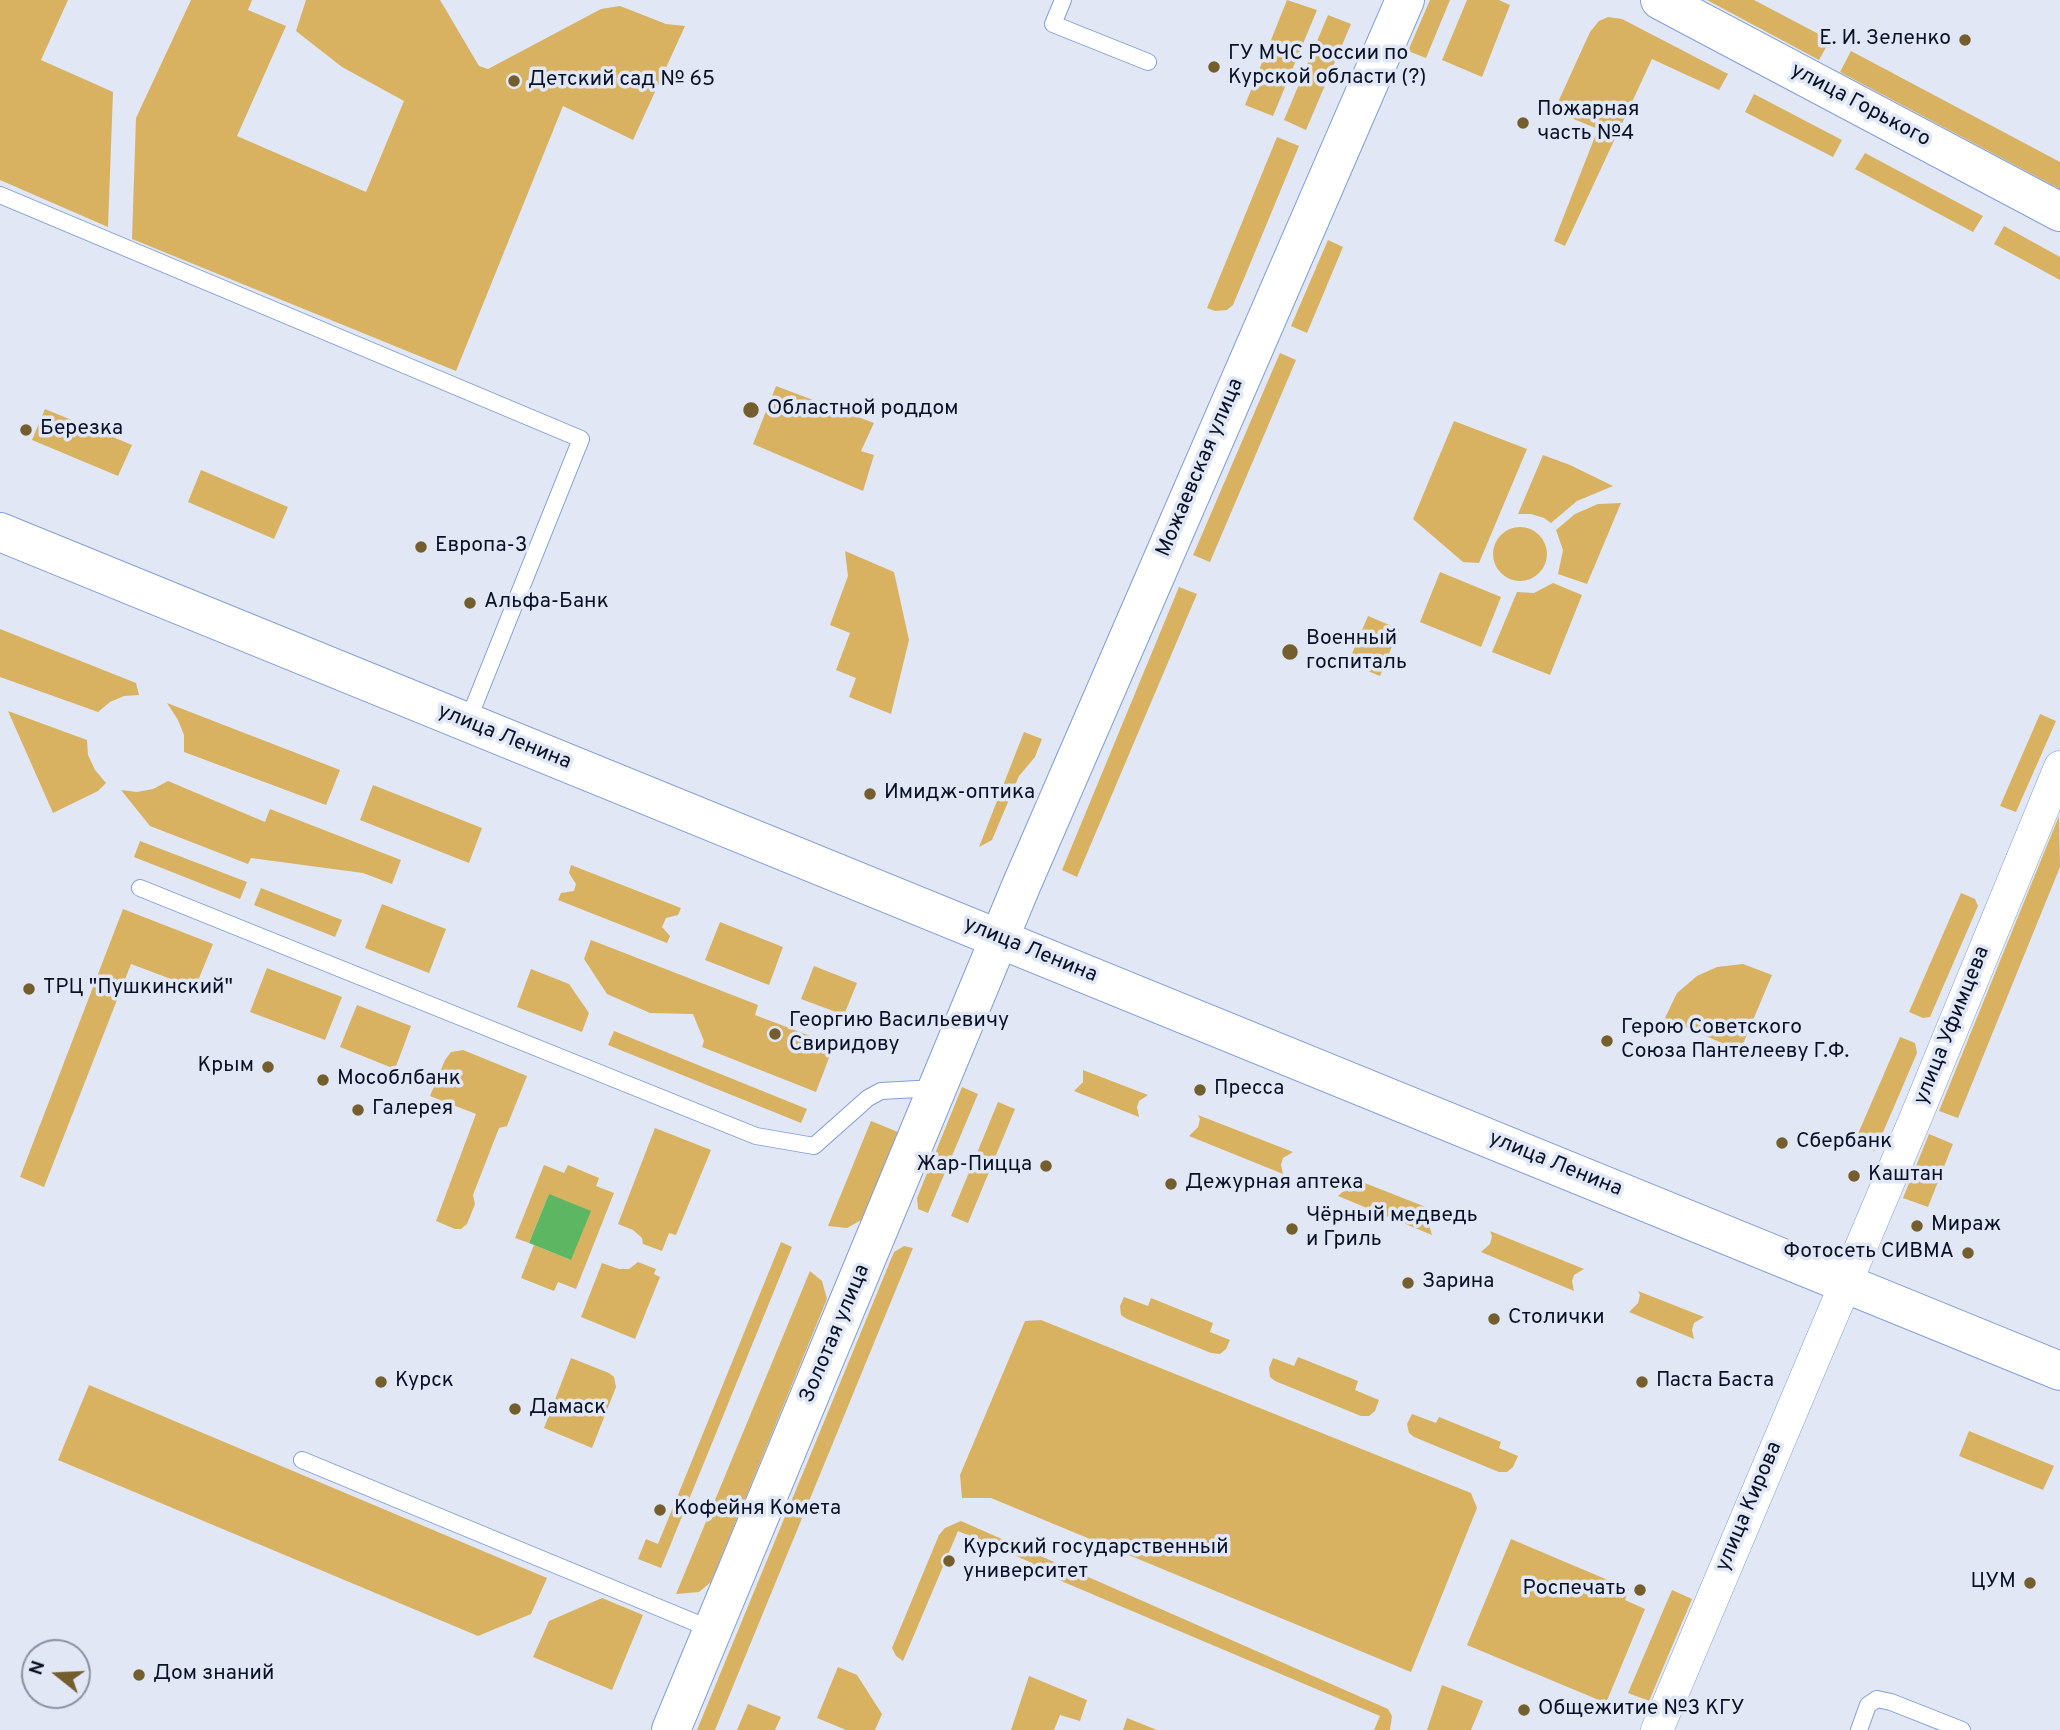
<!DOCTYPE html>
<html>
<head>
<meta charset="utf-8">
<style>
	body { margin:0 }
	#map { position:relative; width:2060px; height:1730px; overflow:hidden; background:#e1e7f4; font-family:Overpass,sans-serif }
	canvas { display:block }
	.north { position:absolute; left:21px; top:1639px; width:70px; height:70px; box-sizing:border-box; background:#e1e7f4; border:2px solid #8a91a2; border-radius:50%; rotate:288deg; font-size:19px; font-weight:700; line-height:28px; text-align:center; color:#081126 }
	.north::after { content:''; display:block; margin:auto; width:24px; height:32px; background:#745e2e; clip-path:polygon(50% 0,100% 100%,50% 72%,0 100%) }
</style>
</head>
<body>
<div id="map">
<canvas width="2060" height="1730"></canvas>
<div class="north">N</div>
</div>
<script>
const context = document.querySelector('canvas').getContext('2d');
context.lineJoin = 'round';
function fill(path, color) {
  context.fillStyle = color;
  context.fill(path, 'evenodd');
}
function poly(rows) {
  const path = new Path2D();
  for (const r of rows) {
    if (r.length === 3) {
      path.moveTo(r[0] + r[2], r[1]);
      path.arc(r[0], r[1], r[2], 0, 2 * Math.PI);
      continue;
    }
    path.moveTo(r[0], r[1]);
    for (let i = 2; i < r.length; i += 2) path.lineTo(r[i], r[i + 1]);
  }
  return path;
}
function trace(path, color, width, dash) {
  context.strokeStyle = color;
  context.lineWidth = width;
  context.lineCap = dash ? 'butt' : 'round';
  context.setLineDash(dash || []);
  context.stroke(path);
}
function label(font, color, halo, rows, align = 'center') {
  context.font = font + ' Overpass,sans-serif';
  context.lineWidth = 7;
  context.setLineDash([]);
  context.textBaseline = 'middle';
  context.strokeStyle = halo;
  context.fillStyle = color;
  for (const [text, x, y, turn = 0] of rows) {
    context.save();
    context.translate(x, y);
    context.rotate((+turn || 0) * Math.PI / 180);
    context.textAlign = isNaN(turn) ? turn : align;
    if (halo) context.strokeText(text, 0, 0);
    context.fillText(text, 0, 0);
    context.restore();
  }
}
fill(poly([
	[0,0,68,0,41,60,113,92,108,227,0,180],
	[191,0,252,0,248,10,286,26,237,136,366,192,404,101,342,67,296,31,306,0,440,0,479,66,488,69,601,9,620,6,666,24,685,26,633,140,563,106,456,371,132,239,136,118],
	[1287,0,1317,10,1273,116,1245,105],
	[1430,0,1450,0,1426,58,1408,51],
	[1467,0,1499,0,1510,5,1482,77,1442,60],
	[1707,0,1754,0,1830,40,1819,60],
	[1328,15,1351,24,1306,130,1284,120],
	[1608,17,1622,19,1728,74,1719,90,1652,59,1565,246,1554,241,1598,129,1554,111,1590,32,1599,21],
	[1851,51,2060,162,2060,189,1840,72],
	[1754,94,1842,140,1833,157,1745,112],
	[1277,137,1299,146,1233,305,1227,310,1215,311,1207,308],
	[1865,153,1983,216,1973,232,1855,169],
	[2004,226,2060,257,2060,280,1994,244],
	[1328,240,1343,247,1307,333,1291,326],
	[1280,353,1296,360,1210,562,1193,555,1194,553],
	[776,386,874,423,861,451,874,455,863,491,753,444],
	[45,409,132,445,118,476,32,440],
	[1454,421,1527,449,1479,563,1463,562,1413,519],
	[1543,455,1570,465,1613,486,1577,501,1551,523,1544,518,1531,514,1518,514],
	[201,470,288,507,274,539,188,502],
	[1621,503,1587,584,1558,574,1563,550,1556,530,1575,514,1598,504],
	[1520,554,27],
	[845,551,894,572,909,640,891,714,849,697,856,678,836,670,850,633,830,625,848,576],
	[1440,572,1501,597,1481,647,1420,622],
	[1553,583,1582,595,1550,675,1492,652,1517,592,1534,593],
	[1179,587,1197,594,1077,877,1062,870],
	[1368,616,1399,629,1380,676,1348,663],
	[0,629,136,683,139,695,124,696,110,702,98,712,0,677],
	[167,703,340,770,326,805,184,752,184,735,178,720],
	[8,711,87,740,88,755,95,770,106,783,98,791,53,813],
	[2040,714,2056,721,2016,812,2000,806],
	[1024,732,1042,739,1035,757,1019,776,992,840,979,847],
	[168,781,265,822,270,809,401,860,392,884,363,873,251,858,248,864,150,826,121,790,137,792,153,789],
	[373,785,482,828,469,863,360,820],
	[2059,816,2060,867,1958,1118,1939,1111],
	[140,841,247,882,240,899,134,857],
	[571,865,681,908,678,915,666,918,662,927,670,936,667,943,558,900,561,893,574,891,576,884,569,873],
	[261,888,342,920,335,937,254,905],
	[1961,893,1975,899,1978,906,1930,1017,1923,1018,1909,1012],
	[382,904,446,929,429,973,365,948],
	[123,909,213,944,195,988,131,964,44,1187,20,1177],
	[720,922,783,947,769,985,705,960],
	[591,940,758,1005,755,1015,834,1045,816,1092,702,1047,704,1041,693,1014,650,1013,607,994,584,959],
	[1743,964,1772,975,1740,1051,1665,1018,1677,993,1697,976,1717,967],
	[814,966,857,983,844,1015,801,999],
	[267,968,342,997,325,1040,250,1012],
	[531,969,569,984,589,1013,582,1032,517,1007],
	[357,1005,411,1026,395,1069,340,1047],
	[614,1031,807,1109,801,1123,608,1045],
	[1900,1037,1915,1043,1917,1053,1875,1151,1854,1143],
	[463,1050,527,1076,507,1126,499,1128,473,1195,475,1204,467,1224,461,1229,455,1229,436,1221,476,1114,430,1096,445,1060,451,1052],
	[1083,1070,1148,1095,1139,1101,1137,1107,1139,1117,1074,1091,1083,1082],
	[962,1087,978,1094,928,1213,918,1209,917,1198],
	[998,1102,1015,1109,968,1223,951,1216],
	[1198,1115,1293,1152,1283,1158,1281,1165,1283,1174,1189,1136,1198,1127,1200,1119],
	[871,1121,898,1132,863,1219,847,1228,828,1226],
	[655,1128,711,1150,676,1235,669,1233,662,1251,643,1244,642,1238,633,1230,618,1224],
	[1929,1134,1953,1144,1928,1207,1903,1198],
	[544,1165,564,1173,568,1165,599,1178,596,1186,614,1193,576,1289,558,1282,554,1291,521,1278,534,1245,571,1260,549,1194,529,1243,515,1238],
	[1347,1176,1441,1213,1436,1215,1429,1225,1432,1235,1338,1196,1347,1188,1349,1180],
	[1490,1231,1584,1269,1574,1275,1572,1281,1574,1291,1481,1252,1490,1244,1492,1236],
	[781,1242,792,1247,661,1568,638,1559,646,1539,658,1544],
	[904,1246,913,1248,715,1730,697,1730,894,1252],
	[638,1262,656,1269,654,1274,660,1277,635,1339,581,1317,602,1263,619,1269,629,1269],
	[810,1271,822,1281,827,1299,711,1582,699,1592,676,1594],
	[1638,1291,1704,1317,1694,1323,1692,1330,1694,1339,1629,1312,1638,1303,1640,1295],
	[1124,1297,1148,1306,1151,1298,1213,1323,1210,1332,1230,1340,1226,1349,1220,1354,1211,1353,1127,1319,1121,1315,1120,1306],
	[1041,1320,1471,1493,1477,1508,1411,1672,991,1498,962,1498,960,1475,1025,1321],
	[1298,1357,1358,1381,1355,1390,1379,1400,1375,1411,1369,1416,1361,1416,1275,1381,1270,1377,1269,1368,1273,1358,1294,1366],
	[571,1358,609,1373,614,1377,616,1387,592,1448,544,1428],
	[89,1385,547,1578,531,1614,478,1636,58,1460],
	[1412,1414,1436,1423,1439,1417,1501,1442,1499,1448,1518,1456,1513,1467,1507,1472,1499,1472,1414,1437,1409,1433,1407,1424],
	[1969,1431,2054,1466,2043,1490,1959,1456],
	[961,1521,1388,1709,1392,1716,1390,1730,1374,1730,1380,1716,1047,1575,1044,1579,1028,1572,1032,1563,958,1531,903,1661,896,1656,892,1648,939,1535,945,1528],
	[1511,1539,1629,1589,1625,1600,1645,1609,1606,1703,1467,1645],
	[1672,1590,1692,1599,1649,1701,1628,1693],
	[602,1598,643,1615,612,1690,533,1657,549,1621],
	[838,1667,857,1675,882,1714,875,1730,846,1730,817,1718],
	[1029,1676,1087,1700,1080,1721,1060,1715,1054,1730,1011,1730],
	[1442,1685,1483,1701,1471,1730,1427,1730],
	[748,1704,781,1717,775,1730,737,1730],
	[1127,1718,1157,1730,1123,1730]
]), '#d8b261');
fill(poly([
	[549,1194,591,1211,571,1260,529,1243]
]), '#5db762');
const service = poly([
	[1063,0,1053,24,1148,62],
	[0,195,581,439,467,723],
	[140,888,756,1136,814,1146,868,1098,881,1091,936,1088],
	[302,1460,713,1630],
	[1859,1730,1868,1705,1877,1699,1891,1702,1962,1730]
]);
const minor = poly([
	[1657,1730,1916,1117,2060,767]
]);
const tertiary = poly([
	[1660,0,2060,212],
	[671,1730,1021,886,1405,0]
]);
const primary = poly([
	[0,532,2060,1371]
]);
trace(service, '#839ed8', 18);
trace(minor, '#839ed8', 33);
trace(tertiary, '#839ed8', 40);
trace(primary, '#839ed8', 40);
trace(service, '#fff', 16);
trace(minor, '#fff', 32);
trace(tertiary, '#fff', 38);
trace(primary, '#fff', 38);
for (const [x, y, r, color] of [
	[1965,40,7,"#745e2e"],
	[1214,67,7,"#745e2e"],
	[514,81,7,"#745e2e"],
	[1523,123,7,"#745e2e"],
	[751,410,9,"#745e2e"],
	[26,430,7,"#745e2e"],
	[421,547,7,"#745e2e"],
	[470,603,7,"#745e2e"],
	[1290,652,9,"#745e2e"],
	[870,794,7,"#745e2e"],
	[29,989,7,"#745e2e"],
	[775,1034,7,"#745e2e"],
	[1607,1041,7,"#745e2e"],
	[268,1067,7,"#745e2e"],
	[323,1080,7,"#745e2e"],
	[1200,1090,7,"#745e2e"],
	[358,1110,7,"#745e2e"],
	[1782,1143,7,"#745e2e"],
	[1046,1166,7,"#745e2e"],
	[1854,1176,7,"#745e2e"],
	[1171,1184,7,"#745e2e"],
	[1917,1226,7,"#745e2e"],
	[1292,1229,7,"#745e2e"],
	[1968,1253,7,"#745e2e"],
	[1408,1283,7,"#745e2e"],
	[1494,1319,7,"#745e2e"],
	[381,1382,7,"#745e2e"],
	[1642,1382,7,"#745e2e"],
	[515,1409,7,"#745e2e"],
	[660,1510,7,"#745e2e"],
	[949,1561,7,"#745e2e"],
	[2030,1583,7,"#745e2e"],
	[1640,1590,7,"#745e2e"],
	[139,1675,7,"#745e2e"],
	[1524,1710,7,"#745e2e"]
]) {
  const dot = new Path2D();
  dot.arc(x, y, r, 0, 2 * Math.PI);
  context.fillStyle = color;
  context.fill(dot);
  trace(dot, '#e1e7f4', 2.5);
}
label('21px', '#081126', '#e1e7f4', [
	["Е. И. Зеленко",1951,40,"right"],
	["ГУ МЧС России по",1228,55],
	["Курской области (?)",1228,79],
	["Детский сад № 65",528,81],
	["Пожарная",1537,111],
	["часть №4",1537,135],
	["Областной роддом",767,410],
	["Березка",40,430],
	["Европа-3",435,547],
	["Альфа-Банк",484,603],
	["Военный",1306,640],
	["госпиталь",1306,664],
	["Имидж-оптика",884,794],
	["ТРЦ \"Пушкинский\"",43,989],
	["Георгию Васильевичу",789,1022],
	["Свиридову",789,1046],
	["Герою Советского",1621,1029],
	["Союза Пантелееву Г.Ф.",1621,1053],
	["Крым",254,1067,"right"],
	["Мособлбанк",337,1080],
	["Пресса",1214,1090],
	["Галерея",372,1110],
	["Сбербанк",1796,1143],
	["Жар-Пицца",1032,1166,"right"],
	["Каштан",1868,1176],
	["Дежурная аптека",1185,1184],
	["Чёрный медведь",1306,1217],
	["и Гриль",1306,1241],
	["Мираж",1931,1226],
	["Фотосеть СИВМА",1954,1253,"right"],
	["Зарина",1422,1283],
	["Столички",1508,1319],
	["Курск",395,1382],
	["Паста Баста",1656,1382],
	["Дамаск",529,1409],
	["Кофейня Комета",674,1510],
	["Курский государственный",963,1549],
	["университет",963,1573],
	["ЦУМ",2016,1583,"right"],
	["Роспечать",1626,1590,"right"],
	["Дом знаний",153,1675],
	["Общежитие №3 КГУ",1538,1710]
], 'left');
label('21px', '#081126', '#e1e7f4', [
	["улица Горького",1860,106,28],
	["Можаевская улица",1201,468,-67],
	["улица Ленина",504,738,22],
	["улица Ленина",1030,951,22],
	["улица Уфимцева",1953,1026,-68],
	["улица Ленина",1555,1165,22],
	["Золотая улица",836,1334,-67],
	["улица Кирова",1750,1507,-67]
]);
</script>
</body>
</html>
